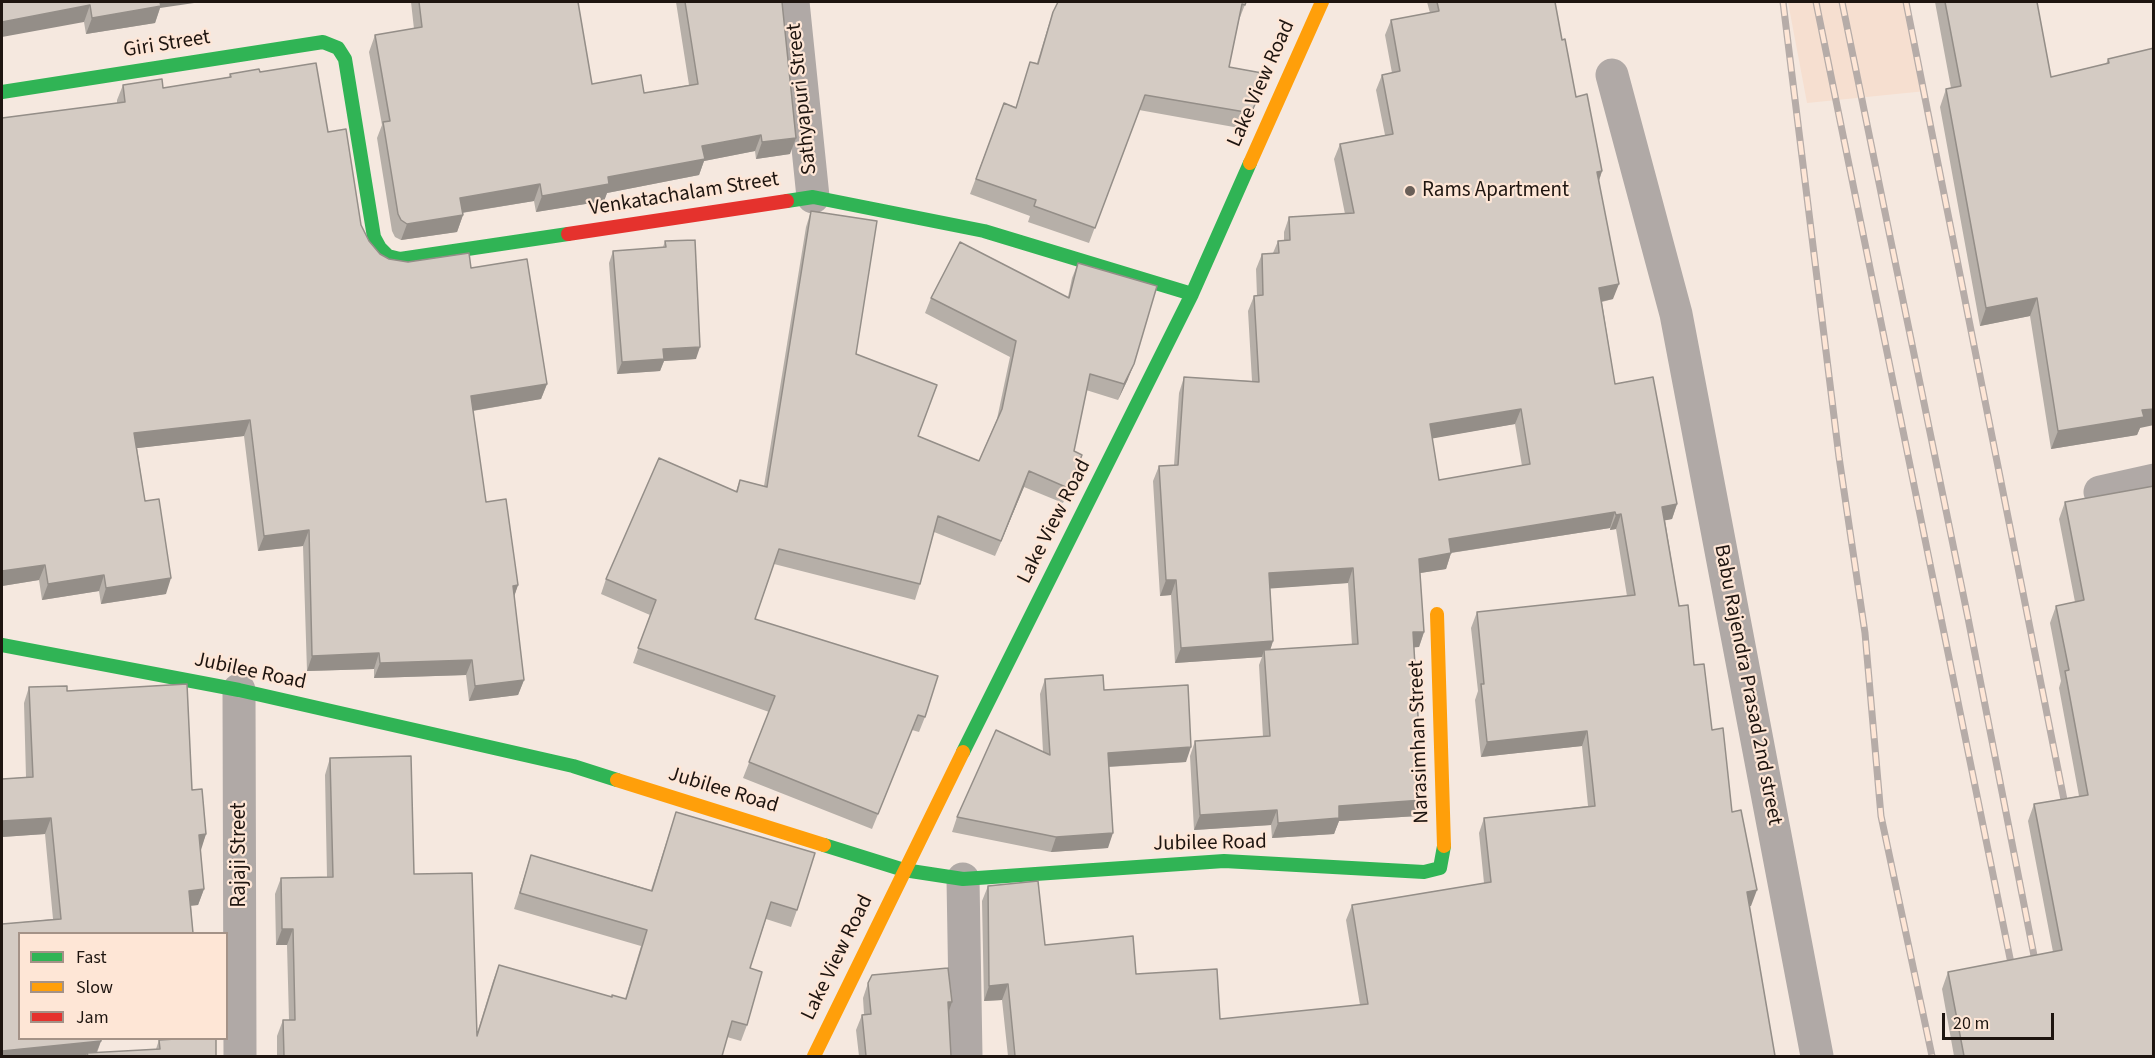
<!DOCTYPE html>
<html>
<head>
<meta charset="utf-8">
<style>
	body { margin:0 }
	#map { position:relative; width:2155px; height:1058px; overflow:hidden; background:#f5e8df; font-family:"Source Sans 3",sans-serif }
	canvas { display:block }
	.frame { position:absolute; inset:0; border:3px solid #1e1510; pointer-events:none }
	.legend { position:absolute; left:18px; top:932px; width:210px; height:108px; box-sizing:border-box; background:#fee6d6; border:2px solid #a49287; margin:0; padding:8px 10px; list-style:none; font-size:18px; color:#1e1510 }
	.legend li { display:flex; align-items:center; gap:12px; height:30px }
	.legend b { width:30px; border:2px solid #a49287 }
	.scale { position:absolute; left:1942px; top:1013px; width:112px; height:27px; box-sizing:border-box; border:3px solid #1e1510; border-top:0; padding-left:8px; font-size:18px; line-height:21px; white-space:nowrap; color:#1e1510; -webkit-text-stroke:4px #fee6d6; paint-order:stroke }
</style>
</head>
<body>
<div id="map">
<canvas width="2155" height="1058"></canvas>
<div class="frame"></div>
<ul class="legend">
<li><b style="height:8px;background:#30b455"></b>Fast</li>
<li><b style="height:8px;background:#ff9f0a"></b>Slow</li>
<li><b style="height:8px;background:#e5322d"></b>Jam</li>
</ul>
<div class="scale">20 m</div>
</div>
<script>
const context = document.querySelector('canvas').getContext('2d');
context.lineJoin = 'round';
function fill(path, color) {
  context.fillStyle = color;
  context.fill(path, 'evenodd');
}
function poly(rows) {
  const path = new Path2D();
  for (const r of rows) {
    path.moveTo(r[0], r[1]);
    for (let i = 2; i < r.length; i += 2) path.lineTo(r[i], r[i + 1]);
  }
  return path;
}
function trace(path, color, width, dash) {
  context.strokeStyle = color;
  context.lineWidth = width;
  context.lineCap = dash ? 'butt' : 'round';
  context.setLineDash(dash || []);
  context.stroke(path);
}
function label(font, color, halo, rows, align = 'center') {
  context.font = font + ' "Source Sans 3",sans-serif';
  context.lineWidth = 4.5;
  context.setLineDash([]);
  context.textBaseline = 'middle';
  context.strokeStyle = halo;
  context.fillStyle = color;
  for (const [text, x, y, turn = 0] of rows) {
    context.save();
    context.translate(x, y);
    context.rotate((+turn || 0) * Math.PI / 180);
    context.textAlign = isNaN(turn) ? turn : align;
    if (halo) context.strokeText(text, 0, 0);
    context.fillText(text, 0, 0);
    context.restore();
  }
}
fill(poly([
	[1788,2,1908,2,1926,91,1807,103]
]), '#f6dfd0');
trace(poly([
	[793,2,813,197],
	[1612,75,1676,314,1817,1056],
	[2100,492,2154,480],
	[239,690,240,1056],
	[963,879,966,1056]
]), '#b0a9a6', 33);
trace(poly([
	[2,92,323,42,338,48,345,59,374,237,380,248,388,256,400,259,568,234],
	[787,201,813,197,984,231,1192,294],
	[2,645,239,690,573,766,617,780],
	[963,752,1192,294,1250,163],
	[824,845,904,870,963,879,1224,861,1424,872,1440,868,1444,846]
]), '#30b455', 14);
trace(poly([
	[1250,163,1322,2],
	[1437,614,1444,846],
	[617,780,824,845],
	[814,1056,963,752]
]), '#ff9f0a', 14);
trace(poly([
	[568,234,787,201]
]), '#e5322d', 14);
const rail = poly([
	[1783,2,1839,457,1865,633,1881,816,1932,1056],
	[1816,2,2014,978],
	[1842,2,1968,618,2037,971],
	[1906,2,2067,815]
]);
trace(rail, '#b6aca8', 7);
trace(rail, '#fee6d6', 4.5, [14]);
fill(poly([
	[2,2,160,8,155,23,86,34,84,22],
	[411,2,578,2,592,84,644,93,689,85,676,2,782,2,790,154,756,159,755,151,704,161,699,175,607,193,604,201,536,212,534,201,462,213,463,215,457,232,401,240,395,237,392,231,377,138,382,125,369,52,375,35,414,29],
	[1246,2,1239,20,1229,67,1262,73,1251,115,1245,129,1139,110,1089,243,1028,222,1030,216,970,194,1004,103,1016,107,1030,62,1037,63,1048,27,1053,12],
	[1427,2,1555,2,1562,40,1576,97,1602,171,1599,181,1613,299,1602,302,1615,384,1677,504,1672,519,1665,520,1679,606,1694,665,1712,730,1732,812,1751,906,1749,906,1775,1056,1008,1056,1002,1000,984,1001,982,901,988,886,1045,945,1136,974,1220,1019,1360,1005,1346,920,1352,905,1484,883,1479,833,1484,818,1588,806,1582,746,1481,757,1475,700,1478,691,1471,628,1477,612,1627,596,1616,529,1610,530,1610,528,1451,553,1446,569,1420,573,1424,632,1419,647,1414,647,1417,816,1339,821,1334,834,1272,838,1271,825,1194,830,1190,756,1195,741,1263,737,1259,665,1262,657,1175,663,1171,595,1160,596,1153,481,1159,466,1174,465,1179,393,1184,377,1252,381,1248,311,1254,296,1257,296,1256,269,1262,254,1273,253,1278,241,1284,241,1284,232,1289,217,1345,214,1334,159,1340,144,1385,135,1376,90,1382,75,1392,73,1385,35,1391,20,1430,13],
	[1515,424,1522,466,1439,480,1432,438],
	[1348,583,1352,645,1270,650,1273,641,1270,588],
	[1935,2,2037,2,2051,77,2106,64,2108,59,2154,48,2140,428,2137,435,2051,449,2030,316,1980,326,1940,107,1946,89,1951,88],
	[260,72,328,132,361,225,369,241,380,254,389,259,408,262,471,268,547,384,541,399,473,411,486,502,518,585,514,596,524,680,518,695,469,701,466,675,374,678,374,669,307,671,303,546,258,551,244,436,137,448,145,501,166,594,101,604,99,591,42,600,39,580,2,586,2,118,117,103,117,100,123,85,163,88,229,77,230,74],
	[811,211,856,354,918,436,979,461,997,419,1010,357,925,313,931,298,1068,297,1072,278,1078,263,1128,379,1118,400,1086,390,1074,451,1082,455,1063,503,1024,487,995,556,934,532,920,584,915,600,774,564,755,619,925,717,919,732,912,730,872,829,743,778,769,712,633,663,650,615,601,594,606,579,736,491,740,480,764,486,806,227],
	[665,241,696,359,664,361,660,371,617,374,609,263,613,251,663,247],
	[2154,486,2154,1056,1954,1056,1942,989,1948,972,2053,952,2028,821,2034,804,2079,796,2059,688,2061,681,2050,623,2056,606,2075,602,2059,519,2065,502],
	[1045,679,1104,690,1186,762,1109,767,1108,848,1051,852,952,832,957,817,1043,752,1040,694],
	[187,684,192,790,202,789,206,834,200,850,204,889,198,905,191,906,193,933,20,933,20,1038,101,1038,101,1041,97,1053,156,1049,159,1040,216,1038,216,1056,2,1056,2,924,53,919,45,834,2,837,2,779,26,777,24,703,29,687,67,686,67,691],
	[330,758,414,874,477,1033,493,981,499,965,612,997,625,999,641,946,514,909,531,855,651,890,676,812,797,910,791,927,766,919,750,968,747,1025,741,1041,727,1037,722,1056,277,1056,277,1036,283,1020,289,1020,287,945,276,945,275,894,281,878,327,877,325,775],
	[868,983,948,1012,951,1056,859,1056,856,1030,862,1015,864,1014,863,998]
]), '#b6afa8');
fill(poly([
	[156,2,201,2,160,8,155,23,86,34,92,18],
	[90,5,84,22,2,37,2,22],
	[1257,100,1251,115,1245,129,1251,113],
	[761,135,755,151,704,161,699,175,607,193,604,201,536,212,542,196,608,177,702,146],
	[796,138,790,154,756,159,762,142],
	[1602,171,1597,186,1597,172],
	[540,184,534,201,454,214,460,198],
	[463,215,457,232,401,240,407,224],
	[1619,284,1613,299,1594,303,1599,288],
	[2037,298,2030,316,1980,326,1986,308],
	[700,347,696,359,664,361,660,371,617,374,622,362,663,349],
	[1134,364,1128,379,1118,400,1124,384],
	[547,384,541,399,465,412,471,396],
	[1521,409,1515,424,1424,440,1430,424],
	[2154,409,2154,425,2140,428,2137,435,2051,449,2058,431,2142,410],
	[250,420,244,436,129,449,134,433],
	[1082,455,1076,470,1063,503,1068,488],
	[1029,471,1024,487,995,556],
	[1677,504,1672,519,1657,522,1662,507],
	[1615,512,1610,528,1443,554,1449,539],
	[1621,514,1616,529,1610,530,1616,515],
	[309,530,303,546,258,551,264,536],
	[1451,553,1446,569,1414,574,1419,559],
	[45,565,39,580,2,586,2,571],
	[1353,568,1348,583,1264,589,1269,573],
	[104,575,99,591,42,600,48,584],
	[171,578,166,594,101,604,106,588],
	[1166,580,1176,580,1171,595,1160,596],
	[518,585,513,600,513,586],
	[1413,632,1424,632,1419,647,1407,648],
	[1273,641,1268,657,1264,650,1262,657,1175,663,1181,648],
	[379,653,374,669,307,671,312,656],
	[472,660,466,675,374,678,380,663],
	[524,680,518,695,469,701,475,686],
	[1587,731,1582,746,1481,757,1487,742],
	[1191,747,1186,762,1103,767,1108,753],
	[1423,800,1417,816,1339,821,1334,834,1272,838,1278,823,1339,806],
	[1277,810,1271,825,1194,830,1200,815],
	[51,818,45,834,2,837,2,821],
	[1113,833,1108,848,1051,852,1056,837],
	[206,834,201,850,199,835],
	[204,889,198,905,184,906,189,891],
	[1757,890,1751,906,1741,908,1747,892],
	[282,929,293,929,287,945,276,945],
	[1008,984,1002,1000,984,1001,989,986],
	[948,1002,952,1002,947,1017],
	[101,1041,95,1056,87,1053,86,1056,2,1056,2,1051]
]), '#948e88');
const building = poly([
	[2,2,160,2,161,6,92,18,90,5,2,22,2,2],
	[419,2,578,2,592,84,641,75,644,93,698,84,685,2,782,2,796,138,762,142,761,135,702,146,705,159,608,177,609,184,542,196,540,184,460,198,463,215,407,224,401,220,398,214,383,122,390,121,375,35,422,27,419,2],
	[1058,2,1246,2,1245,5,1242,4,1229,67,1262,73,1257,100,1251,113,1145,95,1095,228,1034,206,1036,200,976,179,1004,103,1016,108,1030,62,1038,64,1053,12,1058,2],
	[1437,2,1555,2,1562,40,1565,39,1576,97,1587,94,1602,171,1597,172,1619,284,1599,288,1615,384,1653,377,1677,504,1662,507,1679,606,1688,605,1694,665,1704,664,1712,730,1723,728,1732,812,1741,810,1757,890,1747,892,1775,1056,1015,1056,1008,984,989,986,988,886,1038,881,1045,945,1133,936,1136,974,1217,969,1220,1019,1368,1004,1352,905,1491,882,1484,818,1595,806,1587,731,1487,742,1481,684,1484,684,1477,612,1635,595,1621,514,1616,515,1615,512,1449,539,1451,553,1419,559,1424,632,1413,632,1423,800,1339,806,1339,818,1278,823,1277,810,1200,815,1195,741,1270,736,1264,650,1358,644,1353,568,1269,573,1273,641,1181,648,1176,580,1166,580,1159,466,1178,465,1184,377,1259,382,1254,296,1263,295,1262,254,1279,253,1278,241,1290,240,1289,217,1354,213,1340,144,1393,134,1382,75,1400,71,1391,20,1439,11,1437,2],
	[1521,409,1530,464,1439,480,1430,424,1521,409],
	[1945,2,2037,2,2051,77,2109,63,2108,59,2154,48,2154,409,2142,410,2144,417,2058,431,2037,298,1986,308,1946,89,1961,86,1945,2],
	[316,63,328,132,346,129,361,225,369,241,380,254,389,259,408,262,469,253,471,268,527,259,547,384,471,396,486,502,506,499,518,585,513,586,524,680,475,686,472,660,380,663,379,653,312,656,309,530,264,536,250,420,134,433,145,501,159,499,171,578,106,588,104,575,48,584,45,565,2,571,2,118,125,102,123,85,162,79,163,88,231,77,230,74,259,69,260,72,316,63],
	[811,211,877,221,856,354,937,385,918,436,979,461,1002,409,1016,341,931,298,960,242,1069,298,1078,263,1157,286,1134,364,1124,384,1090,374,1074,451,1082,455,1068,488,1029,471,1001,541,938,516,920,584,779,549,755,619,938,676,925,717,918,715,878,814,749,762,775,696,638,648,656,600,606,579,659,458,737,492,740,480,767,487,811,211],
	[695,240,700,347,663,349,664,359,622,362,613,251,666,247,665,241,695,240],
	[2154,486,2154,1056,1964,1056,1948,972,2062,950,2034,804,2088,795,2065,671,2069,670,2056,606,2084,600,2065,502,2154,486],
	[1103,675,1104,690,1188,685,1191,747,1108,753,1113,833,1056,837,957,817,996,730,1050,755,1045,679,1103,675],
	[187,684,192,790,202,789,206,834,199,835,204,889,189,891,193,933,20,933,20,1038,101,1038,101,1041,2,1051,2,924,61,919,51,818,2,821,2,779,33,777,29,687,67,686,67,691,187,684],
	[411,756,414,874,472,873,477,1036,499,965,612,997,612,995,626,999,647,930,520,893,531,855,652,891,676,812,815,853,797,910,771,902,750,968,762,972,747,1025,732,1021,722,1056,284,1056,283,1020,295,1020,293,929,282,929,281,878,333,877,330,758,411,756],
	[948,968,952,1002,948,1002,951,1056,866,1056,862,1015,871,1014,868,983,872,975,948,968],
	[192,1038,216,1038,216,1056,88,1056,87,1053,160,1049,159,1040,192,1038]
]);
fill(building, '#d4cbc3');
trace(building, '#948e88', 1.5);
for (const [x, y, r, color] of [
	[1410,191,6,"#695f58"]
]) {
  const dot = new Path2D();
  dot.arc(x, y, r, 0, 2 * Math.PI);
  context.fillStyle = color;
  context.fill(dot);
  trace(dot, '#fee6d6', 2);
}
label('21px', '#1e1510', '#fee6d6', [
	["Giri Street",167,45,-9],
	["Lake View Road",1262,84,-66],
	["Sathyapuri Street",803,99,-96],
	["Venkatachalam Street",684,195,-9],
	["Lake View Road",1055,522,-63],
	["Jubilee Road",250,672,12],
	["Babu Rajendra Prasad 2nd street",1747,685,79],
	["Narasimhan Street",1420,742,-92],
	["Jubilee Road",723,791,17],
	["Jubilee Road",1210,844,-1],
	["Rajaji Street",240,855,-90],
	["Lake View Road",838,958,-64]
]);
label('21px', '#1e1510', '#fee6d6', [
	["Rams Apartment",1422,191]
], 'left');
</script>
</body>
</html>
